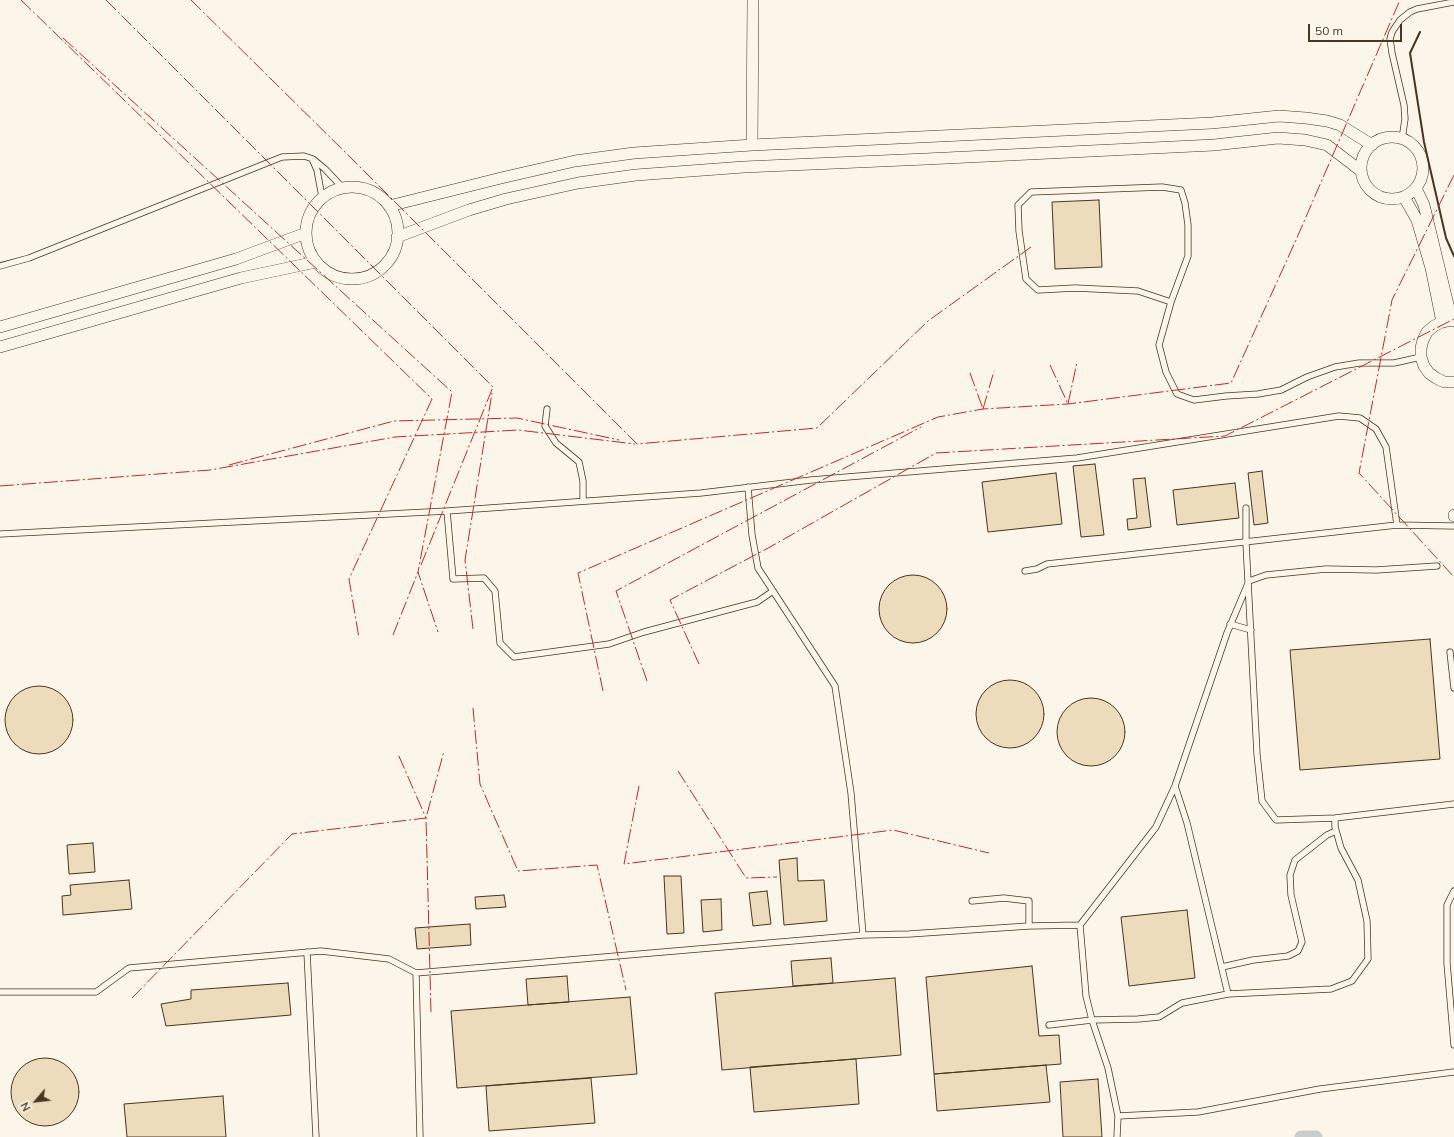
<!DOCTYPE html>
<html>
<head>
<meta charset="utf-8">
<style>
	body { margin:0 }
	#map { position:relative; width:1454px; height:1137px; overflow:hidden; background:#fbf6e9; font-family:Mulish,sans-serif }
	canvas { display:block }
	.north { position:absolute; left:16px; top:1081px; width:40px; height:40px; -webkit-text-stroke:3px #fbf6e9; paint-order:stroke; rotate:242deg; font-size:11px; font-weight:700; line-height:16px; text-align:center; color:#4a3520 }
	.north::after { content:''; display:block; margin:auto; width:14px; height:18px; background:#4a3520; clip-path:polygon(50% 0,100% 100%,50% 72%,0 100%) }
	.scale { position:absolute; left:1308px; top:24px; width:94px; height:18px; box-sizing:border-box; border:2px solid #4a3520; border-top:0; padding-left:5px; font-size:12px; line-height:14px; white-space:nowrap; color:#4a3520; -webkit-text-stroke:3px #fbf6e9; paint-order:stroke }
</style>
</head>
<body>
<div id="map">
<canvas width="1454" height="1137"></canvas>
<div class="north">N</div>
<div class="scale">50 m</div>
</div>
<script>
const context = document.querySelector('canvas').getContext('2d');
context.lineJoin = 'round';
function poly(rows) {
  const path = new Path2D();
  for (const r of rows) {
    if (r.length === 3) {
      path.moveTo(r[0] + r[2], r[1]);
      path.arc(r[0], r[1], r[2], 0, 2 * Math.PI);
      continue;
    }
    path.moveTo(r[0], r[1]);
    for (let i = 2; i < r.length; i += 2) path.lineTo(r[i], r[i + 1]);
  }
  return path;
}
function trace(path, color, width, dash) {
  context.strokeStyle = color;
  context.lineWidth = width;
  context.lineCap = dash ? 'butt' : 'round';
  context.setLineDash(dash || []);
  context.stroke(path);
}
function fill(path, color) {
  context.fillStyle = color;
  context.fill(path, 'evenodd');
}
trace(poly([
	[1301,1137,1316,1137]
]), '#c9cecd', 13);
const building = poly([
	[1099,200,1102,267,1055,269,1052,202,1099,200],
	[1095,464,1104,535,1081,537,1073,466,1095,464],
	[1262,471,1268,523,1254,525,1248,473,1262,471],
	[1056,473,1062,524,988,532,982,482,1056,473],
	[1145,478,1151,527,1128,530,1127,519,1137,518,1133,479,1145,478],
	[1235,483,1239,518,1177,525,1173,490,1235,483],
	[913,609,34],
	[1430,639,1440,759,1300,770,1290,650,1430,639],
	[1010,714,34],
	[39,720,34],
	[1091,732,34],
	[93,843,95,872,69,874,67,845,93,843],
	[797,858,798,881,824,880,827,921,784,925,779,860,797,858],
	[664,876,681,876,684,933,667,934,664,876],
	[129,880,132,909,63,915,62,896,71,895,70,885,129,880],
	[767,891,771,924,753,926,749,893,767,891],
	[504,895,506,907,476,909,475,897,504,895],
	[721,899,722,930,703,932,701,900,721,899],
	[1187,910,1195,978,1129,986,1121,917,1187,910],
	[470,924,471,945,417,949,415,928,470,924],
	[831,958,833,983,793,986,791,961,831,958],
	[1032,966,1039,1036,1059,1035,1061,1064,934,1074,926,977,1032,966],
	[567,976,569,1002,528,1005,526,979,567,976],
	[895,978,901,1055,722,1070,715,993,895,978],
	[288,983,291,1015,166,1026,161,1004,191,999,191,990,288,983],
	[630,997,637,1074,457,1088,451,1011,630,997],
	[45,1092,34],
	[856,1059,859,1104,754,1112,750,1067,856,1059],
	[1046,1065,1050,1102,937,1111,934,1074,1046,1065],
	[591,1078,595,1123,489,1131,486,1086,591,1078],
	[1098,1079,1102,1137,1063,1137,1060,1082,1098,1079],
	[223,1096,226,1137,127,1137,124,1104,223,1096]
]);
fill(building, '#ecdcbc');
trace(building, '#4a3520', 1);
const lane = poly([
	[1402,139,1405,119,1404,105,1392,53,1390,39,1392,32,1400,20,1410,12,1417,9,1454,2],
	[313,161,317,170,322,197],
	[0,266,29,258,282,157,304,156,313,159,325,169,343,188],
	[1171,302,1138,291,1075,288,1038,290,1026,279,1019,231,1018,205,1031,192,1162,187,1181,190,1185,203,1188,225,1188,256,1171,302,1159,345,1166,372,1177,394,1194,400,1226,396,1258,394,1281,390,1307,377,1335,367,1359,363,1394,363,1421,357],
	[547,409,545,426,556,443,579,462,583,481,583,501],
	[748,487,752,535,758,568,773,591],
	[1246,508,1246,543,1257,754,1262,801,1276,820,1335,818,1454,804],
	[447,511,453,579,484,578,495,591,500,643,514,657,609,644,644,632,757,602,773,591,835,686,851,793,863,935],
	[0,534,447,511,701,493,811,480,1077,458,1339,416,1360,418,1376,429,1386,447,1397,525],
	[1025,571,1037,569,1047,564,1397,525,1454,526],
	[1230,624,1251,630],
	[1450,652,1454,688],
	[1175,786,1187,823,1228,994],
	[1454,891,1447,905,1447,963,1454,1045],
	[972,901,1004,898,1029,901,1029,926],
	[1080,925,1086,996,1092,1020,1108,1068,1118,1116,1117,1137],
	[307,952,316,1137],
	[1222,967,1253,960,1288,956,1298,951,1302,942,1291,895,1290,875,1295,860,1327,835,1336,831],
	[416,973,420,1137],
	[0,992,96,992,129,968,321,951,389,959,416,973,863,935,909,934,1029,926,1080,925,1156,827,1175,786,1227,633,1249,581,1266,575,1326,569,1376,570,1437,566],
	[1049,1025,1092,1020,1138,1019,1159,1017,1182,1003,1228,994,1331,989,1352,981,1368,959,1367,921,1358,880,1341,848,1335,827,1335,818],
	[1118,1116,1198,1112,1320,1089,1454,1072]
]);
const street = poly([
	[1392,168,31],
	[752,145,753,0],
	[352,233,46],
	[1416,188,1424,205,1452,321],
	[1404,197,1417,220,1431,268,1442,322],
	[389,206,501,178,575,161,634,153,752,145,1212,123,1279,116,1306,118,1327,121,1340,125,1372,145],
	[397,237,469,210,506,199,578,183,636,175,744,167,926,159,1214,145,1278,138,1305,140,1327,145,1361,171],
	[1447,321,1442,322,1434,326,1427,332,1423,340,1421,348,1421,357,1424,366,1429,373,1436,378,1444,382,1454,382],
	[0,327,236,259,306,233],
	[0,347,241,278,316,262],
	[1454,515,1454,516]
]);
trace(lane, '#4a3520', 7);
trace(street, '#4a3520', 12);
trace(lane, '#fbf6e9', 5.5);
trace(street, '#fbf6e9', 11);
trace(poly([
	[1420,32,1410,53,1424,142,1446,238,1454,256]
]), '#4a3520', 2);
trace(poly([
	[21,0,432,399,349,579,359,638],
	[106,0,493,387],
	[191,0,349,156,637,444,817,428,928,321,1031,247],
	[63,38,452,392,418,572,438,632],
	[1454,175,1392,300,1359,473,1454,577],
	[1050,365,1068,404],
	[970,373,983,409],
	[1068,404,1077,362],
	[983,409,994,371],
	[229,465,394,421,517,418,619,440],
	[0,486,210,470,395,437,518,430,635,444],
	[421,565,493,387],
	[473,629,465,560,492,393],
	[393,635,418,572],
	[699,664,670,600,770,547,936,453,1225,436,1454,319],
	[647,681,616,591,921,427],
	[603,691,578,573,938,417,983,409,1068,404,1231,383,1296,240,1400,0],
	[473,708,480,784,518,871,597,865,626,990],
	[678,771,746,878,777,877],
	[639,786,624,864,893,830,989,853],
	[132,998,292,834,426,818,398,754],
	[431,1012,426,818,444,751]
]), '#c62828', 1, [14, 3, 2, 3]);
</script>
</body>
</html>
